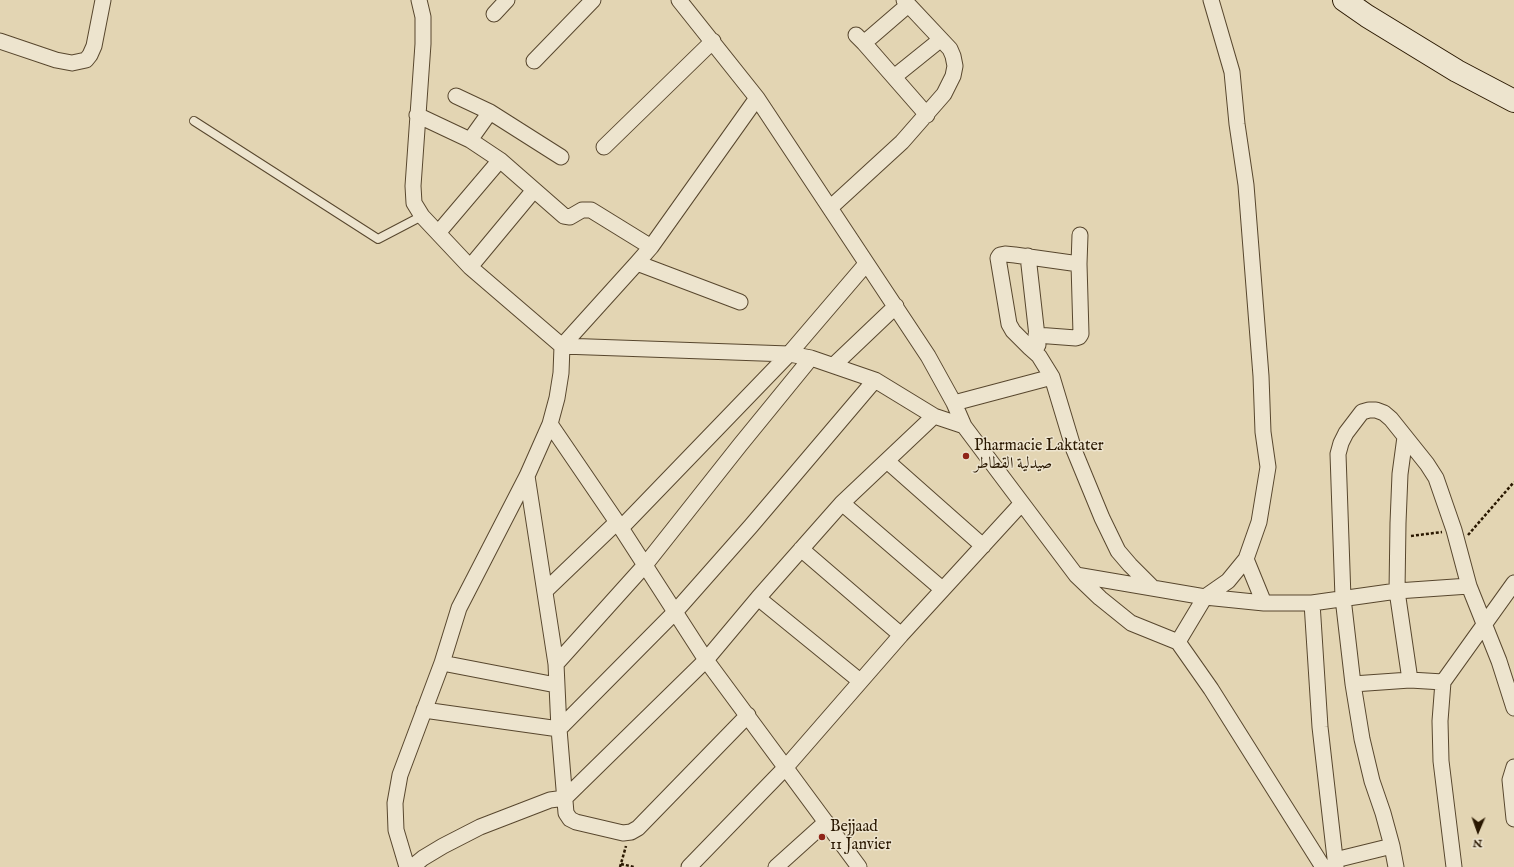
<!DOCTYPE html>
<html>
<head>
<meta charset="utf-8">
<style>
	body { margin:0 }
	#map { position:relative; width:1514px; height:867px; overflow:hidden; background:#e3d5b3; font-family:"IM FELL English",serif }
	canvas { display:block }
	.north { position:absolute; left:1458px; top:811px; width:40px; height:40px; -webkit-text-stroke:3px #ede4ce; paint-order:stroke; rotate:182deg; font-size:11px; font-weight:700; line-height:16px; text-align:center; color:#2a1801 }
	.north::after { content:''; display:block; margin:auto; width:14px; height:18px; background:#2a1801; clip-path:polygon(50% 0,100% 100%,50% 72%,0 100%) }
</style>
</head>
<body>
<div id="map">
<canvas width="1514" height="867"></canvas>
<div class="north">N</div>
</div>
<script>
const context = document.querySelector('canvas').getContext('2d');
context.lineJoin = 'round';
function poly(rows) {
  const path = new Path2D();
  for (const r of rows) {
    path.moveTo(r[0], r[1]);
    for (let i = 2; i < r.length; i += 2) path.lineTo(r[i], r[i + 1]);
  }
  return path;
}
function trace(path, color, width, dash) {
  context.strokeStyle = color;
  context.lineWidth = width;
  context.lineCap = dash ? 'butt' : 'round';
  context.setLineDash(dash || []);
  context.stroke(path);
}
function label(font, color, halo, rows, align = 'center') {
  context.font = font + ' "IM FELL English",Amiri,serif';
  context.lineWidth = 3;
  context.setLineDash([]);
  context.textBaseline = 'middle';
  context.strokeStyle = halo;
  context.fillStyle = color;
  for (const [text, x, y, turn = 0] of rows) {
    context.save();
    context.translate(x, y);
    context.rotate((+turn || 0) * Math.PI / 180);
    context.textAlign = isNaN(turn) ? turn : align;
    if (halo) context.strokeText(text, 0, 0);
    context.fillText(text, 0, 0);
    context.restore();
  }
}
const lane = poly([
	[194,121,378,239,422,216]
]);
const street = poly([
	[419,0,423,17,423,44,413,186,414,203,422,216,470,267,562,346,789,354,811,358,875,380,934,416,964,426],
	[679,0,757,98,928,356,954,403,964,426,1076,575,1100,598,1131,623,1178,642,1211,689,1323,867],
	[494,14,507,0],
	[856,35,864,43,927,115],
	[0,41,56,60,72,63,86,60,90,55,94,46,103,0],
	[864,43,908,5],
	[534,61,593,0],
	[894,77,940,40],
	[456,96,490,112,561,157],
	[417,115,470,140,500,160,564,216,570,217,582,210,591,210,651,247],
	[470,140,490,112],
	[604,147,713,41],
	[830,208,902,142,944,94,953,76,955,66,953,56,950,49,904,0],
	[438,233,500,160],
	[1028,256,1038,345],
	[637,263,740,302],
	[1079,264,1015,255,1005,254,1000,255,998,258,1009,324,1013,331,1030,348,1039,356,1052,377,1074,450,1102,518,1118,551,1130,565,1152,587],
	[470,267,534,190],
	[1036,335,1076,338,1079,337,1081,334,1079,264,1080,235],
	[834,365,896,306],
	[954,403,1052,377],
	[550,424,621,528,706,660,859,867],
	[1405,437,1400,474,1398,523,1397,591,1410,680],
	[887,461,983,546],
	[527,476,556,664,559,729,566,813,570,819,576,822,623,833,631,832,638,828,748,715],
	[842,503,942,589],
	[621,528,789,354,866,264],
	[801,549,901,635],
	[1246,559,1264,603],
	[1076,575,1205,597,1228,581,1246,559,1259,522,1268,467,1263,432,1261,376,1246,185,1237,124,1232,72,1211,0],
	[545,591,617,522],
	[758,598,860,681],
	[1312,603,1320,727,1336,867],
	[1178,642,1205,597,1264,603,1312,603,1397,591,1469,586],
	[442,663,556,685],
	[556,664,645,565,740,445,811,358],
	[1353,684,1410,680,1443,682],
	[424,710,559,729,675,612,751,526,875,380],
	[1514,767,1510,780,1514,819],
	[1335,860,1392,846],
	[407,867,396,830,395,803,400,775,442,663,459,608,527,476,550,424,557,398,561,373,562,346,637,263,651,247,757,98],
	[412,867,423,858,443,846,480,827,550,800,565,798,706,660,758,598,842,503,934,416],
	[689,867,786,767,901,635,1022,503],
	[776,867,826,822],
	[1396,867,1392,846,1383,813,1372,781,1362,739,1353,684,1343,598,1338,454,1341,443,1346,433,1362,412,1369,410,1376,410,1384,413,1391,419,1427,464,1436,478,1454,530,1469,586,1499,661,1514,708],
	[1454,867,1441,761,1440,721,1443,682,1514,583]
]);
const secondary = poly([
	[1344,0,1367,16,1457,71,1514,101]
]);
trace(lane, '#58472e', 10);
trace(street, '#58472e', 17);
trace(secondary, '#2a1801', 24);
trace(poly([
	[1468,535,1514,482],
	[1411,536,1442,532],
	[621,864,634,867],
	[620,867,626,846]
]), '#2a1801', 2.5, [3, 2]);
trace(lane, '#ede4ce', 8);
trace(street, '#ede4ce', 15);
trace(secondary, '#ede4ce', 22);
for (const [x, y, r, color] of [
	[966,456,4,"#8f2418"],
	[822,837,4,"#8f2418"]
]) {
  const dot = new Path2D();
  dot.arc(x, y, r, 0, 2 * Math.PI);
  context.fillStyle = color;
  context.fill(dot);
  trace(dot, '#ede4ce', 1.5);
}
label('16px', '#2a1801', '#ede4ce', [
	["Pharmacie Laktater",974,447],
	["صيدلية القطاطر",974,465],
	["Bejjaad",830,828],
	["11 Janvier",830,846]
], 'left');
</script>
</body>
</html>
